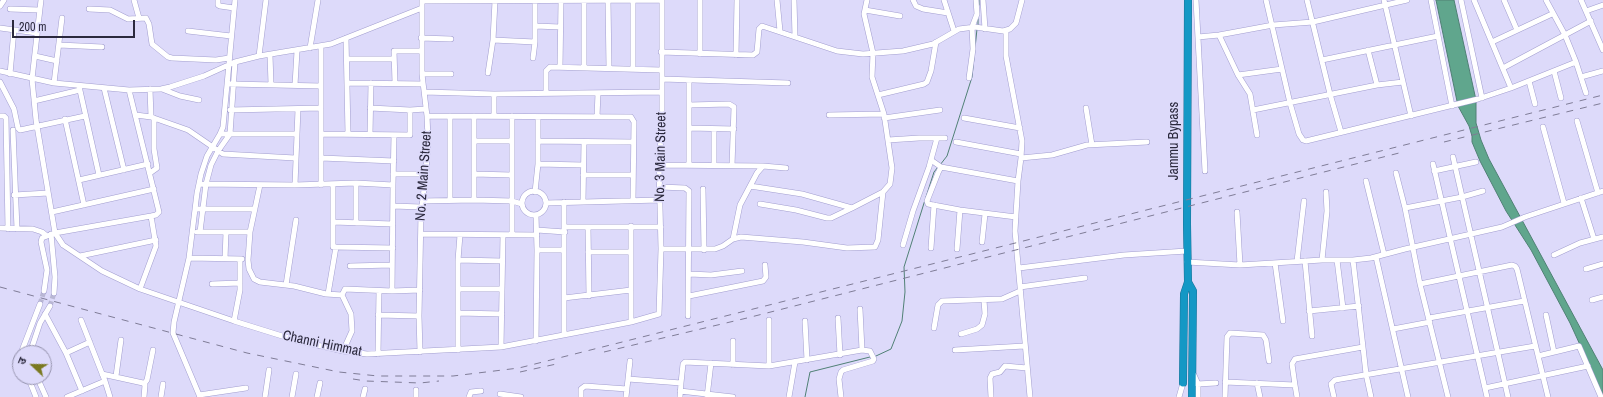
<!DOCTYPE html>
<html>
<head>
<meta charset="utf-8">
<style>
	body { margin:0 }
	#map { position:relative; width:1603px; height:397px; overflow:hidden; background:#dddafa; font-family:"Archivo Narrow","Noto Sans Devanagari",sans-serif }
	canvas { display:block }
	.north { position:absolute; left:12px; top:345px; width:40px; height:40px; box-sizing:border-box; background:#dddafa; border:1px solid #9693ae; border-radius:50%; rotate:292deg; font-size:11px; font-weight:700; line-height:16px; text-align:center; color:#2b293d }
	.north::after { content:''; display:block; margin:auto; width:14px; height:18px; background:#7a7920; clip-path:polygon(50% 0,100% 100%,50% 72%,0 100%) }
	.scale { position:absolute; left:12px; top:20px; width:123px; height:18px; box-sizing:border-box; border:2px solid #2b293d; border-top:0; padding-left:5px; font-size:12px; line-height:14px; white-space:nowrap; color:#2b293d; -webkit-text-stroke:3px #dddafa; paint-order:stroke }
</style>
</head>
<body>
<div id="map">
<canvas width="1603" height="397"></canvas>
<div class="north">उ</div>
<div class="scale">200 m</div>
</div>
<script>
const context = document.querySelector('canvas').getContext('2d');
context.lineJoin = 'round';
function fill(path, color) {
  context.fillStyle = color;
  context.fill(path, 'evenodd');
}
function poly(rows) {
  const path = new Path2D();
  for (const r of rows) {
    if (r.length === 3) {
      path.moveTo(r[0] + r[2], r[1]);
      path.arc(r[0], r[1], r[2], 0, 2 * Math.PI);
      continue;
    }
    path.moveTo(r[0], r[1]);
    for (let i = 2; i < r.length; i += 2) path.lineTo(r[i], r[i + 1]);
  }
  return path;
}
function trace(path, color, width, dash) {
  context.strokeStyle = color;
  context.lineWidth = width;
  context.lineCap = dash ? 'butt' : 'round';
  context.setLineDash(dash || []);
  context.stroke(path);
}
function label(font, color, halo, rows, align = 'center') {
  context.font = font + ' "Archivo Narrow",sans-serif';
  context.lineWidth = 3;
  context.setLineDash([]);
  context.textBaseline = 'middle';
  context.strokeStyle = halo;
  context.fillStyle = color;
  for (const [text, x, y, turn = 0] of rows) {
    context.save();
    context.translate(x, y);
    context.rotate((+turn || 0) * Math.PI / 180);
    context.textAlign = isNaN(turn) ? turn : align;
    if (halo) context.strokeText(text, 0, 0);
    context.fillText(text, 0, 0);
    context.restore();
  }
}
const water = poly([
	[1436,0,1454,0,1476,100,1476,123,1481,140,1489,159,1603,370,1603,395,1570,323,1531,250,1506,211,1480,161,1472,142,1472,136,1469,126,1458,106,1436,0]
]);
fill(water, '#60a68d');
trace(water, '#508075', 1);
trace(poly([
	[979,5,979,0],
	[978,25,978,19],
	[940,165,947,156,972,77,977,29],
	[926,197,934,172,938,167],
	[876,356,891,349,902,321,905,292,904,267,925,200],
	[805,397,810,372,870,357]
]), '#508075', 1);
trace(poly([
	[40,304,44,291],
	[50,306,54,293]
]), '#b9b7d4', 5, [5, 2.5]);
const minor = poly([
	[41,0,32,79,36,120,55,233,63,245,102,271,140,289,234,321,295,340,343,351,367,354,501,347,631,322,659,314,661,249,659,165,662,121,662,0],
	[134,0,139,18],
	[218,0,218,5,220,6,234,8],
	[777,0,780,31],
	[794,0,795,37],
	[913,0,916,6,923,9,948,13],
	[944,0,954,31],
	[983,0,985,29],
	[1196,0,1205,171],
	[1266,0,1290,103,1299,134,1303,140,1306,141,1478,99,1511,88,1576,62],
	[1307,0,1330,94,1341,132],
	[1384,0,1411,116],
	[1431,0,1452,106],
	[1461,0,1482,98],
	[1474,0,1511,88],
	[1504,0,1517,30],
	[1546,0,1565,35,1576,62,1586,93],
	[1581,0,1603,50],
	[422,1,662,0],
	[495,1,493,40,535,42],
	[584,1,584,68],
	[608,1,609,68],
	[633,1,633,69],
	[0,6,4,0],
	[10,9,39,10],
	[89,9,110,10,128,19,146,18,149,24,152,44,168,57,172,58,216,60,229,58],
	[865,10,900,16],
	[1586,11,1603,5],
	[536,26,560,27],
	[0,28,37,33],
	[1006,30,1006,56,1022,141,1021,158,1018,181,1015,231,1030,397],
	[188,31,231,36],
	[1219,35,1238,75,1250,94,1257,135],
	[1198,37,1219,35,1273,25,1313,22,1407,0],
	[346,38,348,134],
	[421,38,451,39],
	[1492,42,1552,14],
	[59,45,102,47],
	[310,48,318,0],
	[1368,50,1377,85],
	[661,52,753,55,757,52,759,29,762,26,837,51,863,54,903,51,933,44,959,29,975,27,1003,31,1010,29,1016,23,1022,0],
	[700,54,700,0],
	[270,55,271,84],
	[736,55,737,0],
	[35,56,57,61],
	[259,56,266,0],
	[533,58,535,42,535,2],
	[347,59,394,59],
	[1322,60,1438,36],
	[560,67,561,1],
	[1503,68,1591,21],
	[0,71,54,83,129,90,161,89,170,87,204,76,235,62,259,56,331,44,422,8],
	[1554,71,1561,98],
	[488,73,493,40],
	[10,74,14,30],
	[422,74,451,74],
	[1238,75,1282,69],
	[1581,77,1603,71],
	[969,78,973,49,972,27,977,14,976,0],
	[662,79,788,83],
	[1529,81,1535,104],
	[0,82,14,109,18,128,20,130,85,116],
	[54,83,62,18],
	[347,83,423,84],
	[395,83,394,51,422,51],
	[230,84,321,86],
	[295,85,297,51],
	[79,86,99,175],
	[104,88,124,170],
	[150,89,151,117],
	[162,89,180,96,199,100],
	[424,92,494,94,662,92],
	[546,93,546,71,550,67,661,70],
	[494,94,494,116],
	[878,95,924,84,927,82,931,71,936,42],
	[34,101,80,90],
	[689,105,729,104,734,107,732,166],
	[370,108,410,110],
	[1086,108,1092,145],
	[230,110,321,108],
	[1253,110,1377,85,1403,82],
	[136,115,151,117,188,130,223,154,295,158],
	[829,115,884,114],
	[0,116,4,116,6,118,8,229],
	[427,116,631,117,634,122,633,200],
	[474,116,474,200],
	[597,117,598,93],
	[884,118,940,110],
	[964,118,1020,128],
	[65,119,84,205],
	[1577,121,1598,193],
	[1543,127,1564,203],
	[689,128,734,129],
	[13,130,17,229],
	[220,134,296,134],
	[322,134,410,135,410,110,426,109],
	[370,135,371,83],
	[888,140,919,138,945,138],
	[474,141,512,141],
	[538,141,633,142],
	[956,142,1021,154],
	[1453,157,1508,397],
	[321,158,394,161],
	[1021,158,1052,155,1087,145,1147,142],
	[931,160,941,167,1018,181],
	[538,164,583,165],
	[1433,164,1487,397],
	[659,165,763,166,757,173,740,205,733,239],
	[689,165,689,81],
	[714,165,714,130],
	[763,166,786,168],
	[941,167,938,173,927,201,928,204,960,210,1016,217],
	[1434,171,1476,162],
	[150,173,157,168,154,149,154,118],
	[1396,173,1405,208,1420,284,1448,397],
	[393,174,426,174],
	[474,174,511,175],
	[583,175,632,175],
	[79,180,148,164],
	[1366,181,1384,254],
	[199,184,295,185,356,183,393,185,392,291,420,290],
	[260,185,250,232,248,260,249,269,254,279,260,282,294,286,326,294,342,295],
	[295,185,298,109],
	[321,185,321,46],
	[333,185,333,247,393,248],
	[393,185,394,135],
	[750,186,802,194,852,208,883,192],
	[660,187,685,188,689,191,688,316],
	[703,189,704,250],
	[534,203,12],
	[535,192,538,164,538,117],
	[14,195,48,193],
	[1581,198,1594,239],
	[450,200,450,116],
	[422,201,474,200,512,201,522,204],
	[583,201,584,142],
	[546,203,660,200],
	[760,204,796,210,827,218,831,218,852,208],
	[393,206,421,207],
	[1405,208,1462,197,1483,191],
	[195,209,255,209],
	[52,212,154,189],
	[1237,212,1240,265],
	[536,215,537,250,536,341],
	[333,222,393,224],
	[356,223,356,183],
	[565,227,661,227],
	[588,227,589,296],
	[0,228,33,229,42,232,47,236],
	[537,230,565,232],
	[197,232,250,232],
	[200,232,206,184,211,165,218,151,230,134,235,62],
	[51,234,55,277,54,293],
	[421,234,537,235],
	[512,235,512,116],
	[982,242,985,214],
	[903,245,913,211,929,167,937,138],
	[931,248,934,205],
	[661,249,715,249,723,246,733,239,741,237,803,242,847,248,875,247,878,240,883,192,890,184,892,168,884,114,872,77,873,53,864,14,867,0],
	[957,249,960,210],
	[537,250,564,250],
	[588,252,631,252],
	[1554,255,1580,243,1603,237],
	[80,256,156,240],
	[1376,257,1408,397],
	[189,258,242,259],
	[225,259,226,232],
	[458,260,502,261],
	[1322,260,1327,211,1326,192],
	[1337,260,1343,308],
	[1297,261,1304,201],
	[1305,261,1312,336],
	[1187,262,1240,265,1322,260,1353,260,1371,258,1405,249,1502,227,1525,217,1603,191],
	[1275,263,1283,321],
	[350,266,392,265],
	[1019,268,1124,255,1187,251],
	[1586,269,1603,264],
	[690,274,711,275,742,271],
	[212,284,240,283],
	[1420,284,1512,265,1515,266,1517,269,1548,397],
	[286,285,296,220],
	[1020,287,1085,278],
	[140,289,156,246,151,216],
	[458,289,502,289],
	[44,291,47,270,41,242,42,238,55,233,151,216,156,215,159,212,129,90],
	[328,294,336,247],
	[689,296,763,281,766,277,765,265],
	[564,298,631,290],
	[1592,300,1603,297],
	[860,309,862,350],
	[1309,311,1359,306],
	[458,313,502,314],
	[45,314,66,353,82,391],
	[378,315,419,316],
	[1546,315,1554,352],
	[838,318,840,355],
	[1429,318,1524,301],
	[81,320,105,381,110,397],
	[234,321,240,290,240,259],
	[805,321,807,360],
	[631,322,631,226],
	[934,328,938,305,942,301,1002,299,1020,291],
	[1393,329,1430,322],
	[961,334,977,329,982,325,985,314,984,300],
	[564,335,564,202],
	[501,347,503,235],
	[1363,347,1366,374,1371,397],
	[458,350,458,260,460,235],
	[955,350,1024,346],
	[343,351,352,331,351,314,342,295,345,289,392,291],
	[420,352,419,316,421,213,426,174,428,138,427,116,422,74,422,0],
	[21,353,40,304],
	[30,353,40,323,50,306],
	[66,353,90,342],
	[378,354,379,291],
	[1538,356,1579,346,1601,397],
	[733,365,733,341],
	[769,366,862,350,870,351,874,359,873,361,843,370,841,372,839,379,841,397],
	[102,374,143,383,145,385,144,397],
	[1194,375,1198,384,1198,397],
	[116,376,121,340],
	[28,377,36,397],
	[37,377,46,397],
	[628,379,681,383,680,397],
	[1225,382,1295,385,1292,364,1295,359,1363,347,1353,260],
	[681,383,683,364,685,362,769,366,769,320],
	[1257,383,1260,397],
	[144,384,147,380,153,350],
	[1197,384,1216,383],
	[1295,385,1297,397],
	[1485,388,1588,366],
	[680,391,733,397],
	[500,394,521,397],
	[199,395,246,388],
	[67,397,105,381],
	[161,397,163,384],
	[200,397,173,333,174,322,189,258,197,193,201,174,207,156,220,134,223,127,235,0],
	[265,397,269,370],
	[292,397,296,374],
	[317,397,320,383],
	[363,397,365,389],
	[416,397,416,390],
	[469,397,471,392,481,391],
	[581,397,581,389,585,386,627,389],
	[626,397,630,361],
	[707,397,711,363],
	[789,397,795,362],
	[991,397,990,378,992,374,1000,372,1005,366,1027,368],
	[1179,397,1183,383],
	[1225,397,1227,337,1230,333,1263,335,1266,340,1269,361],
	[1334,397,1331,384,1335,380,1535,346]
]);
const highway = poly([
	[1188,282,1193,291,1192,397],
	[1183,383,1184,294,1188,282,1187,224,1188,0]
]);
trace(minor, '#a29ecf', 6);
trace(highway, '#1c7195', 8);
trace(minor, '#fff', 5);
trace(highway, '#1498c5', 7);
trace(poly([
	[1444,142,1603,103],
	[0,287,247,353,339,372,378,376,453,376,519,368,1603,95],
	[604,352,747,318,1403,152],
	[520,372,561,363],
	[353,379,366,381,420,383,439,381]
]), '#7f7c96', 1, [7, 7]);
label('14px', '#2b293d', '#dddafa', [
	["Jammu Bypass",1174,141,-90],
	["No. 3 Main Street",661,157,-89],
	["No. 2 Main Street",424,176,-86],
	["Channi Himmat",322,344,12]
]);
</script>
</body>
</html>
